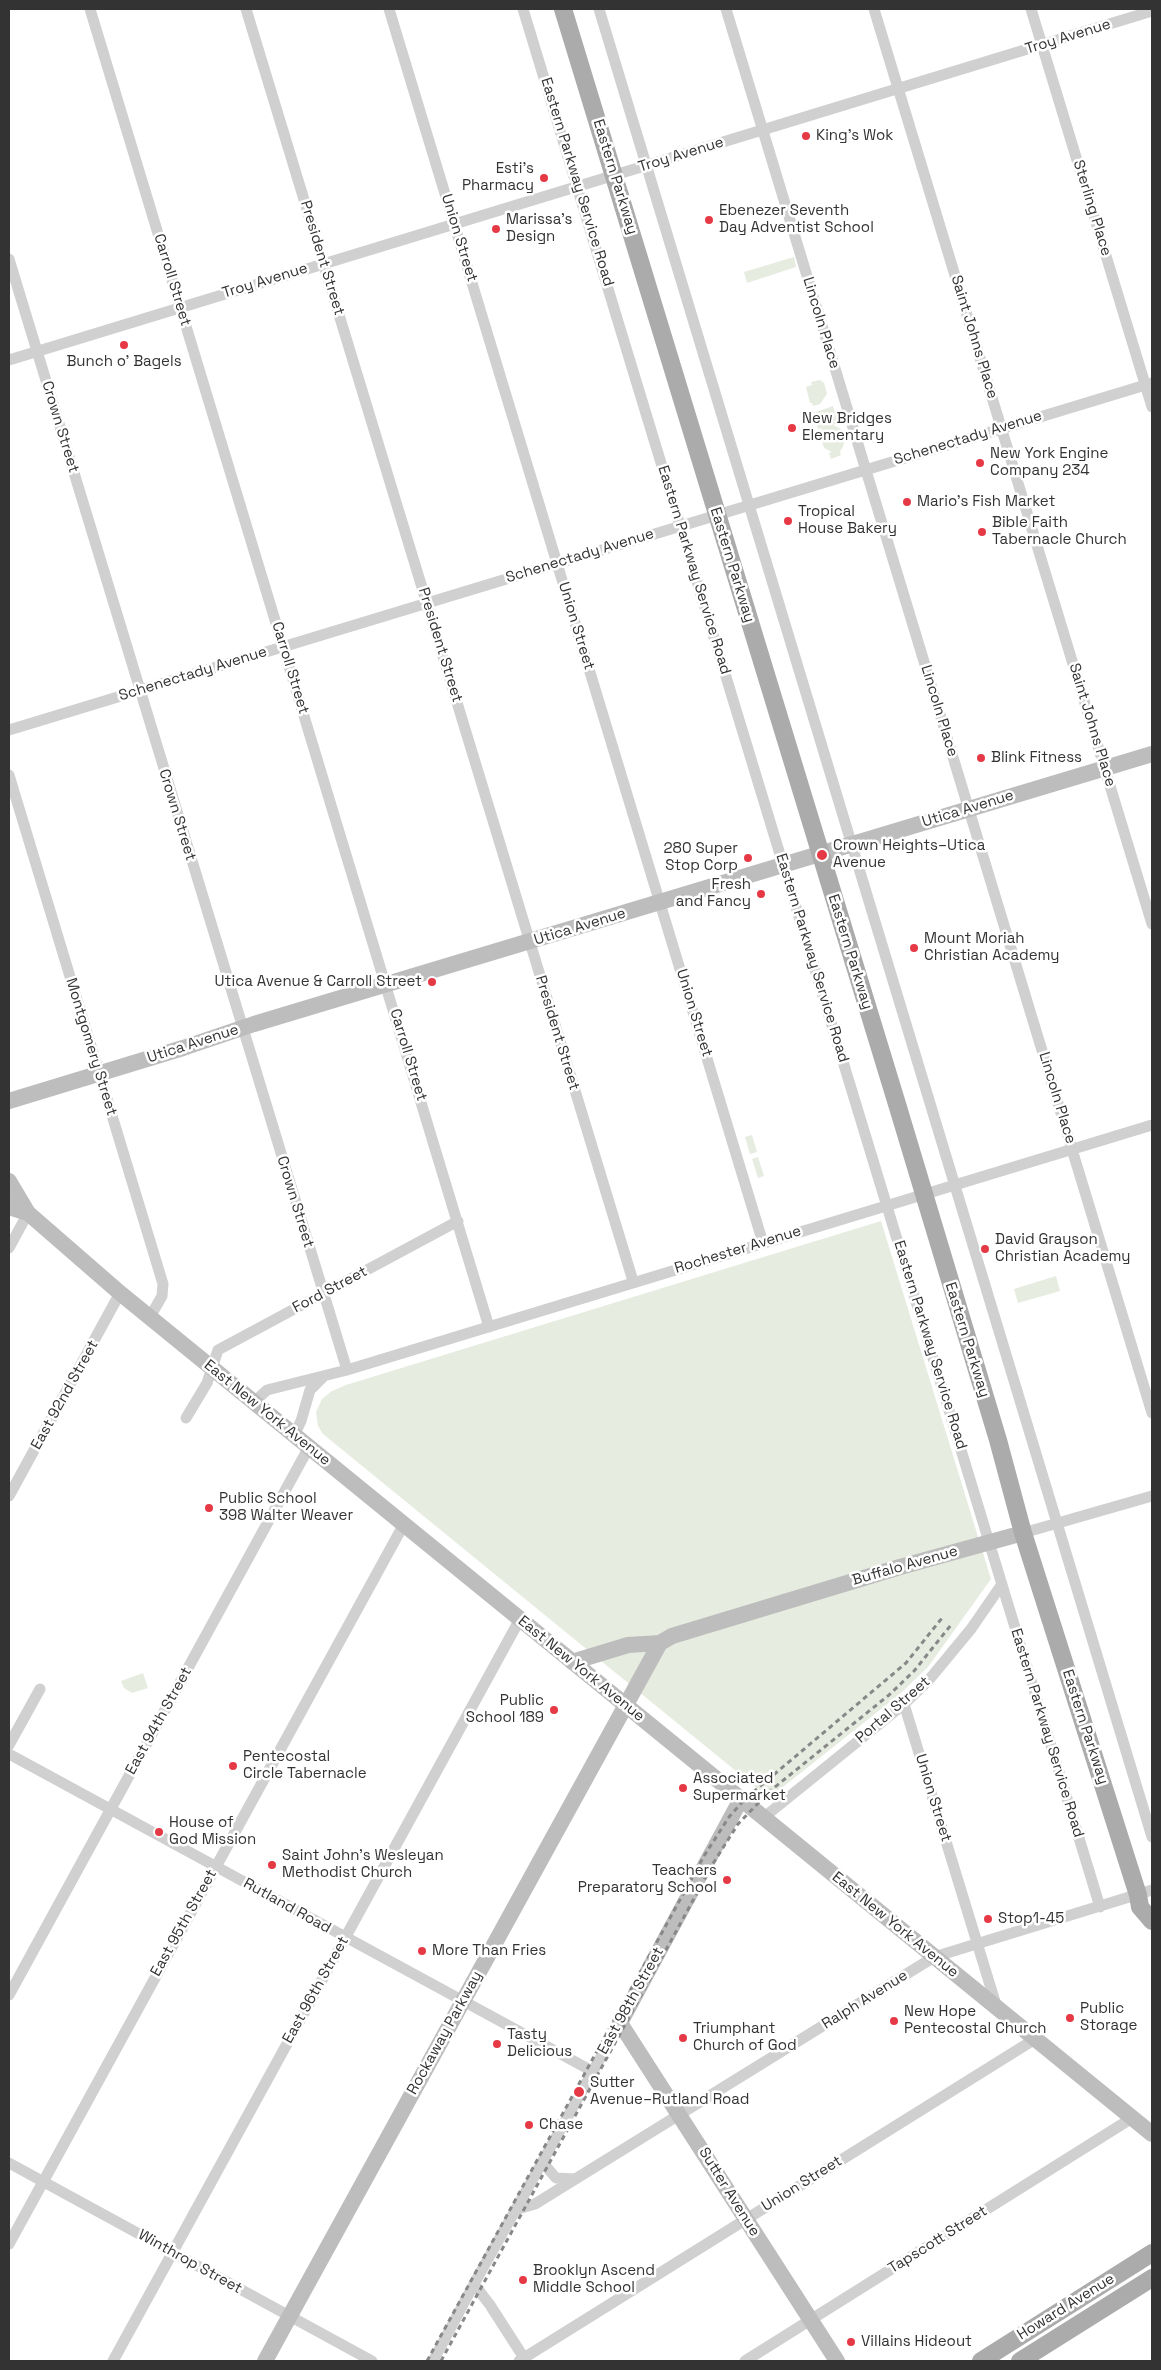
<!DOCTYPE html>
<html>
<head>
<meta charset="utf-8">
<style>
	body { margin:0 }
	#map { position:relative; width:1161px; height:2370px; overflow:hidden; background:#fff; font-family:"Space Grotesk",sans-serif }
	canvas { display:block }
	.frame { position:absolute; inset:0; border:10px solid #333; pointer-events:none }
</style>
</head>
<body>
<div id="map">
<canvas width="1161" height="2370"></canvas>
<div class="frame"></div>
</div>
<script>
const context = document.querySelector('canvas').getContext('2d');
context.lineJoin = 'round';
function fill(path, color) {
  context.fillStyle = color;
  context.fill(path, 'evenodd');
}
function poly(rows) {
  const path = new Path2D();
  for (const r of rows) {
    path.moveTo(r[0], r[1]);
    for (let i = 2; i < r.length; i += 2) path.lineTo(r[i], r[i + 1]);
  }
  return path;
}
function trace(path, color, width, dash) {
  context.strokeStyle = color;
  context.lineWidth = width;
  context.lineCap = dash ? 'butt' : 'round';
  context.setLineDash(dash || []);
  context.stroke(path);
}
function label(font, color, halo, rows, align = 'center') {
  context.font = font + ' "Space Grotesk",sans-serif';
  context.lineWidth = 5;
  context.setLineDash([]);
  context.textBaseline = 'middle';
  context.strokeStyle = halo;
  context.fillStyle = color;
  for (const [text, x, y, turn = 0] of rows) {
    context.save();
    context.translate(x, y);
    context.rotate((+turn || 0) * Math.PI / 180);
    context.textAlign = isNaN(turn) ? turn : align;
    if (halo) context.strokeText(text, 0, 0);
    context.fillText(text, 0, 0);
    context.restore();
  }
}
fill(poly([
	[794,257,796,267,747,283,744,272],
	[820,380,824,383,827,394,820,404,813,406,812,403,810,403,806,387,812,385,811,382],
	[833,406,838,423,833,425,841,429,844,444,840,452,841,455,831,459,829,453,832,452,824,448,820,433,822,428,818,429,813,413],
	[752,1135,757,1152,750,1154,745,1137],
	[758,1157,764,1176,758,1178,752,1159],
	[881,1221,991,1579,928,1667,900,1694,769,1798,323,1434,318,1426,316,1412,322,1399,332,1391,346,1385],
	[1056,1276,1060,1291,1018,1303,1014,1289],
	[143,1673,148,1688,132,1693,124,1688,121,1681]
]), '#e6ecdf');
trace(poly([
	[90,9,489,1327],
	[246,9,633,1281],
	[389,9,763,1243],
	[523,9,1100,1907],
	[599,9,1152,1837],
	[726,9,1152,1413],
	[874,9,1152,924],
	[1031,9,1152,407],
	[9,259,347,1370],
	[9,360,1152,11],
	[9,730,1152,383],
	[9,775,163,1284,162,1296,150,1317],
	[9,1248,28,1213],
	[254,1402,267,1390,347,1370,1152,1125],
	[186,1418,207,1383,218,1350,458,1221],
	[294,1435,301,1421,310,1390,323,1377],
	[9,1496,120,1293],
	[1023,1533,1152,1496],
	[904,1704,997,2008],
	[9,1745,40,1689],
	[9,1754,592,2071],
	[763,1818,904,1704,928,1681,971,1629,1002,1584],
	[9,1995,309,1447],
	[9,2163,372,2361],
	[543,2163,556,2178,576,2179],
	[518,2209,535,2204,934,1957,1152,1890],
	[9,2244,404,1524],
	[474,2284,490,2305,526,2361],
	[113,2361,520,1619],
	[433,2361,474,2284,620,2023],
	[519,2361,1035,2039],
	[745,2361,1132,2118]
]), '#d0d0d0', 11);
trace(poly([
	[9,1101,183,1048,254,1024,1152,754],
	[9,1181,28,1213],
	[9,1207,28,1213,120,1293,1152,2134],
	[572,1662,628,1645,660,1643],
	[741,1799,620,2023,837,2361],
	[265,2361,660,1643,672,1636,900,1567,1023,1533]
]), '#bdbdbd', 16);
trace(poly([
	[563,9,897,1104,998,1440,1023,1533,1138,1895,1140,1907,1152,1921],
	[981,2361,1152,2253],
	[1020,2361,1152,2278]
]), '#ababab', 18);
trace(poly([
	[427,2361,704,1856,729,1817,745,1799,906,1663,942,1618],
	[441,2361,714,1862,738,1824,770,1791,889,1695,914,1671,951,1625]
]), '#888', 3, [5, 4]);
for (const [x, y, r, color] of [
	[806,136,5,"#e63946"],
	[544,178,5,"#e63946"],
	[709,220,5,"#e63946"],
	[496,229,5,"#e63946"],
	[124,345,5,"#e63946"],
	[792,428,5,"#e63946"],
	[980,463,5,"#e63946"],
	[907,502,5,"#e63946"],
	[788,521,5,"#e63946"],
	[982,532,5,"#e63946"],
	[981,758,5,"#e63946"],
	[822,855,6,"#e63946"],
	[748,858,5,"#e63946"],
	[761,894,5,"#e63946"],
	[914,948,5,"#e63946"],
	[432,982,5,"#e63946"],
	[985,1249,5,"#e63946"],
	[209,1508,5,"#e63946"],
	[554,1710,5,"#e63946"],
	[233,1766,5,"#e63946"],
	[683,1788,5,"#e63946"],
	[159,1832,5,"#e63946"],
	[272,1865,5,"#e63946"],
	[727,1880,5,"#e63946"],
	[988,1919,5,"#e63946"],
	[422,1951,5,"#e63946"],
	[1070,2018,5,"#e63946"],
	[894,2021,5,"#e63946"],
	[683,2038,5,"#e63946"],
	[497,2044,5,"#e63946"],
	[579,2092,6,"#e63946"],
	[529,2125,5,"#e63946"],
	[523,2280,5,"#e63946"],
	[851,2342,5,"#e63946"]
]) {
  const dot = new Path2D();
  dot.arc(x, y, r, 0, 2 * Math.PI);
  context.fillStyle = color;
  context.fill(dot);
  trace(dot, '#fff', 2);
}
label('15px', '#333', '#fff', [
	["Troy Avenue",1068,37,-17],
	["Troy Avenue",681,155,-17],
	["Eastern Parkway",615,177,73],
	["Eastern Parkway Service Road",577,182,73],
	["Sterling Place",1092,208,73],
	["Union Street",459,238,73],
	["President Street",322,258,73],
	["Carroll Street",172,280,73],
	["Troy Avenue",265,281,-17],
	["Lincoln Place",821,323,73],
	["Saint Johns Place",974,337,73],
	["Crown Street",60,427,73],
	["Schenectady Avenue",968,438,-17],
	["Schenectady Avenue",580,556,-17],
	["Eastern Parkway",732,565,73],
	["Eastern Parkway Service Road",694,570,73],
	["Union Street",576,626,73],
	["President Street",440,645,73],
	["Carroll Street",290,668,73],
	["Schenectady Avenue",193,674,-17],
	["Lincoln Place",939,711,73],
	["Saint Johns Place",1092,725,73],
	["Utica Avenue",968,809,-17],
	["Crown Street",177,815,73],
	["Utica Avenue",580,927,-17],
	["Eastern Parkway",850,952,73],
	["Eastern Parkway Service Road",812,958,73],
	["Union Street",694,1013,73],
	["President Street",557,1033,73],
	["Utica Avenue",193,1044,-18],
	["Montgomery Street",91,1047,73],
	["Carroll Street",408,1055,73],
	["Lincoln Place",1057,1098,73],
	["Crown Street",295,1202,73],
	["Rochester Avenue",738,1250,-17],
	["Ford Street",330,1290,-28],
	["Eastern Parkway",967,1340,73],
	["Eastern Parkway Service Road",930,1345,73],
	["East 92nd Street",65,1395,-61],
	["East New York Avenue",267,1413,39],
	["Buffalo Avenue",905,1566,-16],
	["East New York Avenue",581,1669,39],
	["Portal Street",893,1710,-41],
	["East 94th Street",159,1721,-61],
	["Eastern Parkway",1085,1727,72],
	["Eastern Parkway Service Road",1047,1733,73],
	["Union Street",933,1798,73],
	["Rutland Road",287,1906,29],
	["East 95th Street",184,1923,-61],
	["East New York Avenue",895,1925,39],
	["East 96th Street",316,1990,-61],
	["Ralph Avenue",865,2000,-32],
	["East 98th Street",631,2001,-61],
	["Rockaway Parkway",445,2033,-61],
	["Union Street",802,2184,-32],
	["Sutter Avenue",729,2192,58],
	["Tapscott Street",938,2240,-32],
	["Winthrop Street",190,2262,29],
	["Howard Avenue",1066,2307,-32]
]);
label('15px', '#333', '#fff', [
	["King's Wok",816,136],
	["Esti's",534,169,"right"],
	["Pharmacy",534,186,"right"],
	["Ebenezer Seventh",719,211],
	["Day Adventist School",719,228],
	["Marissa's",506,220],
	["Design",506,237],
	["Bunch o' Bagels",124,362,"center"],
	["New Bridges",802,419],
	["Elementary",802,436],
	["New York Engine",990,454],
	["Company 234",990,471],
	["Mario's Fish Market",917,502],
	["Tropical",798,512],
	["House Bakery",798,529],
	["Bible Faith",992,523],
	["Tabernacle Church",992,540],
	["Blink Fitness",991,758],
	["Crown Heights–Utica",833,846],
	["Avenue",833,863],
	["280 Super",738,849,"right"],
	["Stop Corp",738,866,"right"],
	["Fresh",751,885,"right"],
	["and Fancy",751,902,"right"],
	["Mount Moriah",924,939],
	["Christian Academy",924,956],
	["Utica Avenue & Carroll Street",422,982,"right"],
	["David Grayson",995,1240],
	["Christian Academy",995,1257],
	["Public School",219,1499],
	["398 Walter Weaver",219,1516],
	["Public",544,1701,"right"],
	["School 189",544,1718,"right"],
	["Pentecostal",243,1757],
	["Circle Tabernacle",243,1774],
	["Associated",693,1779],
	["Supermarket",693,1796],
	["House of",169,1823],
	["God Mission",169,1840],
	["Saint John's Wesleyan",282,1856],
	["Methodist Church",282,1873],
	["Teachers",717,1871,"right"],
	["Preparatory School",717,1888,"right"],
	["Stop1-45",998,1919],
	["More Than Fries",432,1951],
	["Public",1080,2009],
	["Storage",1080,2026],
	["New Hope",904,2012],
	["Pentecostal Church",904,2029],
	["Triumphant",693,2029],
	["Church of God",693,2046],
	["Tasty",507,2035],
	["Delicious",507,2052],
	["Sutter",590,2083],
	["Avenue–Rutland Road",590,2100],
	["Chase",539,2125],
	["Brooklyn Ascend",533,2271],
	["Middle School",533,2288],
	["Villains Hideout",861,2342]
], 'left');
</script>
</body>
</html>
